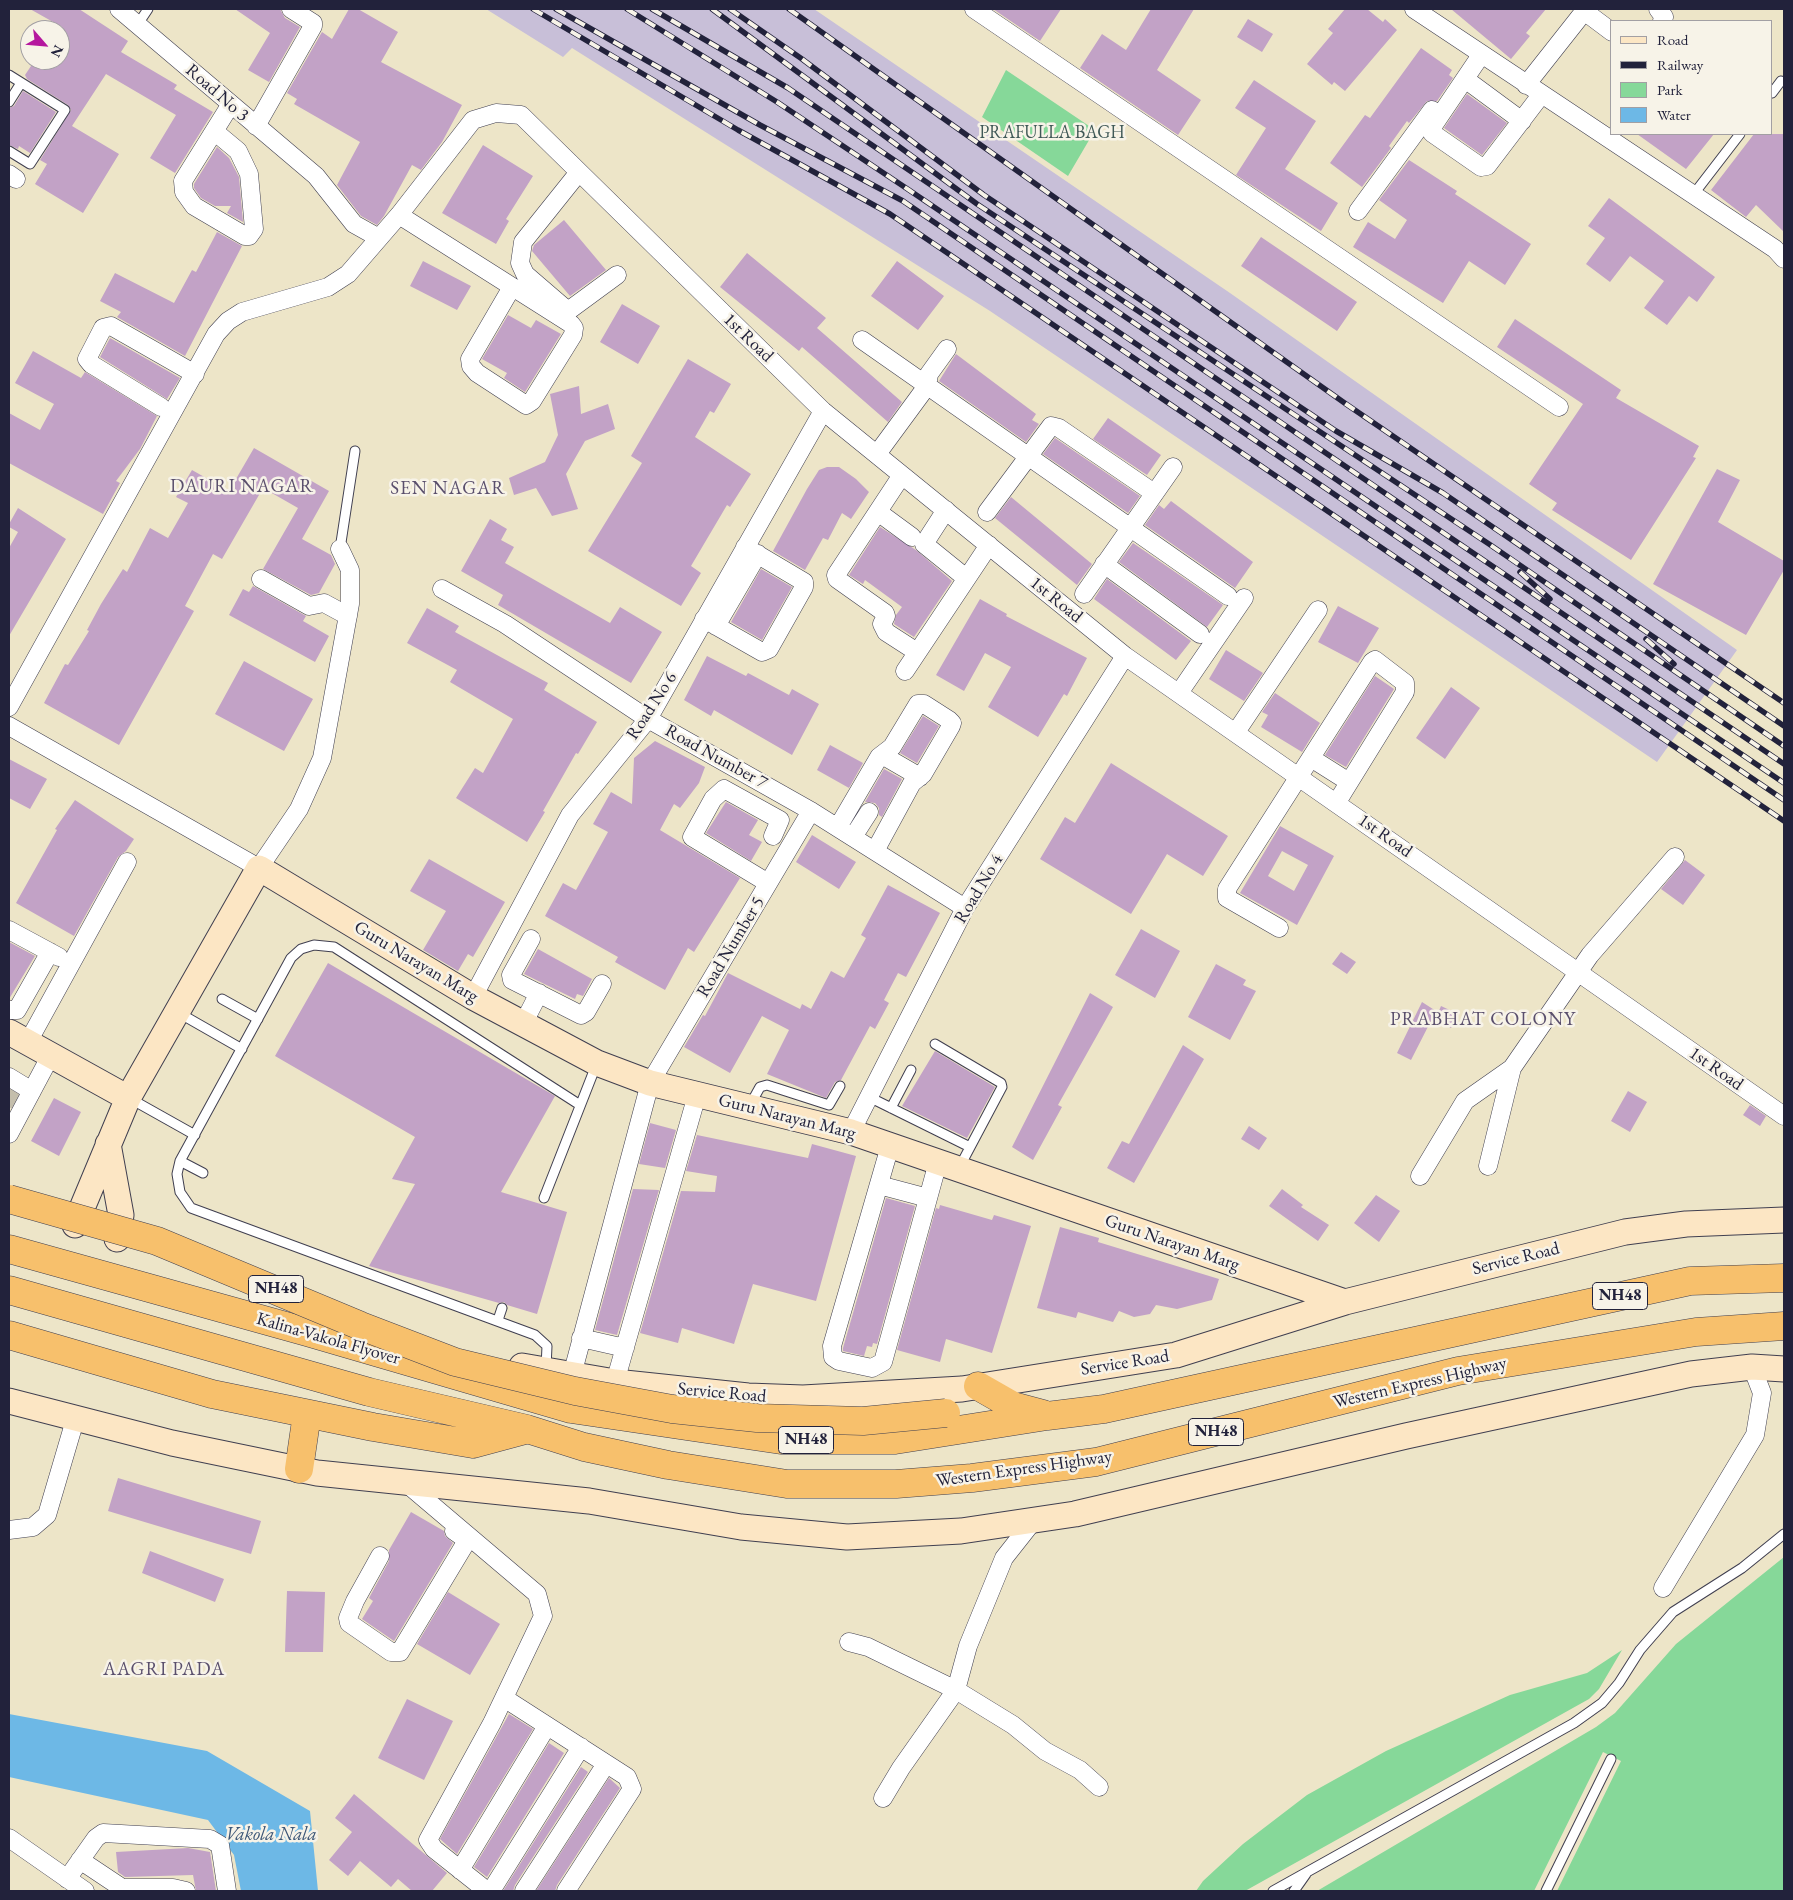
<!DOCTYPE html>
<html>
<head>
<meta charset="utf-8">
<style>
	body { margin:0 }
	#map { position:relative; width:1793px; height:1900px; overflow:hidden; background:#ede5c8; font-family:"EB Garamond",serif }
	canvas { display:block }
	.frame { position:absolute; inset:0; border:10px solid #22223b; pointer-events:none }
	.legend { position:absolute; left:1610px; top:20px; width:162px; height:115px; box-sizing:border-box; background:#f7f3e8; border:1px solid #a29fa3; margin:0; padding:6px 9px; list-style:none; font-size:15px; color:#22223b }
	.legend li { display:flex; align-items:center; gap:10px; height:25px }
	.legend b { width:25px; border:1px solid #a29fa3 }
	.north { position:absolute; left:20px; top:20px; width:50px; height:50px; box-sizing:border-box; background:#f7f3e8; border:1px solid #a29fa3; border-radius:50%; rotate:117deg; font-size:14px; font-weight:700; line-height:20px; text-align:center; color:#22223b }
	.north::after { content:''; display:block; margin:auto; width:18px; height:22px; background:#b5179e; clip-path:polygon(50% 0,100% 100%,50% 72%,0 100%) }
</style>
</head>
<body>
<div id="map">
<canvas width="1793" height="1900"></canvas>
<div class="frame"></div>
<ul class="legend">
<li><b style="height:6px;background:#fce6c4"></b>Road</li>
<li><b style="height:6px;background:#22223b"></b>Railway</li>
<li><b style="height:14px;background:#86d899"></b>Park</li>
<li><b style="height:14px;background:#6db8e6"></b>Water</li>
</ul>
<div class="north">N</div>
</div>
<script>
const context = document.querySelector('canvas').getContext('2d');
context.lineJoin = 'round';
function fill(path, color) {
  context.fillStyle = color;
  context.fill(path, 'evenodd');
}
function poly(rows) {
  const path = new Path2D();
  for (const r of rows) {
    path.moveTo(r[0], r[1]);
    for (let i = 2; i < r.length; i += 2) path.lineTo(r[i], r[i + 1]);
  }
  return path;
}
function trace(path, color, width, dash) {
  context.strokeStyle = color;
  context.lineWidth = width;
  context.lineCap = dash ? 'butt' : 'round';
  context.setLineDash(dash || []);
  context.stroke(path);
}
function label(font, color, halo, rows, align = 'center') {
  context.font = font + ' "EB Garamond",serif';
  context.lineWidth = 5;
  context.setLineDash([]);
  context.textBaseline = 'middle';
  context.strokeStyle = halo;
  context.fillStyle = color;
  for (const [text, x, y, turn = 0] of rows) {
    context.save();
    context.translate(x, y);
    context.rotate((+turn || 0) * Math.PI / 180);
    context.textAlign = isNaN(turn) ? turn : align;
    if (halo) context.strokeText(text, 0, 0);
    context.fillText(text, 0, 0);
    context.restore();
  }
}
fill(poly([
	[486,9,814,9,1230,293,1737,650,1657,762,990,311,572,48,563,57]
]), '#c8bfd8');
fill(poly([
	[1006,70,1095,130,1068,176,982,117],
	[1784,1557,1784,1891,1557,1891,1621,1761,1603,1752,1534,1891,1317,1891,1596,1727,1615,1713,1676,1644],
	[1622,1650,1599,1689,1589,1699,1245,1891,1196,1891,1203,1881,1243,1844,1307,1795,1386,1751,1510,1695,1587,1673]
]), '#86d899');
fill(poly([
	[9,1714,207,1751,310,1811,318,1891,241,1891,234,1855,208,1820,9,1777]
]), '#6db8e6');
fill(poly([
	[30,9,79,9,128,41,121,52,177,85,174,89,213,112,175,173,150,158,176,115,106,74,72,126,119,154,83,213,35,184,47,164,40,160,71,110,68,105,27,79,25,75,35,60,60,60,60,45,67,35,60,31,62,27],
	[235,9,280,9,285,18,300,27,269,82,248,70,270,33],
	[349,9,358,9,398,32,381,62,462,105,442,142,421,170,412,165,384,216,377,225,361,216,337,185,360,142,294,104,297,99,287,93,322,32,332,39],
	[993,9,1061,9,1040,41],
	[1151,9,1194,9,1157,70,1201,100,1178,135,1080,68,1102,34,1126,50],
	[1345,9,1367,9,1383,22,1385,19,1397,30,1345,91,1334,82,1332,85,1307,64,1333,33,1328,29],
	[1451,9,1546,9,1526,33,1530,36,1511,59],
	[1248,19,1273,34,1262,52,1237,37],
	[1421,48,1452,70,1449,75,1453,78,1437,101,1427,101,1409,123,1407,121,1389,146,1391,148,1362,187,1330,163,1365,115,1370,118],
	[1254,80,1316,121,1285,169,1338,203,1321,231,1236,175,1266,128,1235,108],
	[23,91,56,112,30,153,19,146,18,149,9,145,9,108,14,106],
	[1467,94,1507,123,1482,155,1444,128],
	[1637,134,1714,134,1686,169],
	[1754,134,1784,134,1784,232,1756,205,1746,217,1711,190],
	[483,145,533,176,506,219,509,221,496,244,442,213],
	[217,147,229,158,239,177,243,222,227,213,231,206,215,206,201,198,194,188,194,184],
	[1409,160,1457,191,1455,194,1531,244,1505,285,1469,261,1443,303,1353,247,1368,222,1395,239,1407,220,1379,200],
	[1609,198,1715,277,1697,302,1689,296,1667,325,1644,308,1664,281,1630,256,1610,282,1586,264,1605,238,1588,226],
	[564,220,606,270,570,296,532,251,534,245],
	[217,232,242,246,185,356,117,317,121,312,100,301,115,273,174,303,192,270,196,272],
	[1261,237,1357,302,1337,331,1241,266],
	[747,253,826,318,817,328,902,402,888,422,802,347,799,351,720,287],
	[423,261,471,286,457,310,410,286],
	[897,261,944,296,918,330,871,296],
	[622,304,660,326,638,364,600,342],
	[508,315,531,328,536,320,561,334,525,392,504,378,507,373,482,359],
	[1515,319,1621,390,1616,398,1699,446,1693,457,1696,458,1631,560,1552,510,1557,503,1529,484,1583,404,1497,347],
	[110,338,180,378,167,399,100,357],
	[33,351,81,378,85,372,157,416,140,449,116,481,120,483,103,514,9,463,9,413,40,430,54,404,15,383],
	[956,354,1036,414,1032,420,1039,424,1026,442,939,381],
	[688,359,731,384,714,413,710,411,695,437,751,474,730,507,727,505,691,566,701,573,681,606,588,551,642,463,631,456],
	[579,386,581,414,608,404,615,429,585,441,566,474,578,509,552,516,536,488,514,495,509,478,545,462,558,435,550,394],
	[1108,418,1161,455,1147,475,1093,439],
	[1055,438,1140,496,1128,513,1043,454],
	[254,448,329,491,302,539,331,555,335,564,319,593,311,595,263,569,298,508,263,488,222,559,213,554,185,606,194,611,119,745,44,703,65,664,68,665,89,631,87,630,101,604,123,569,127,572,150,528,168,538,188,503,176,497,192,470,229,491],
	[827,467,839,467,856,479,869,492,851,519,842,513,828,540,823,538,805,570,773,551,807,489,819,470],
	[1717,469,1740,480,1718,522,1784,561,1784,570,1746,635,1653,584],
	[1011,497,1092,564,1077,585,995,518],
	[1171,501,1253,562,1235,588,1145,525,1159,505,1164,509],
	[18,508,66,539,9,636,9,548,18,532,9,527,9,524],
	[490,519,507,529,501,540,514,547,505,563,610,623,620,607,662,632,631,683,498,605,503,595,461,571],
	[880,527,916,550,952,581,914,637,894,624,896,615,902,607,865,580,863,584,849,575],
	[1133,543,1223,605,1207,627,1119,562],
	[761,569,792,587,762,640,731,622],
	[1107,579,1191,641,1176,660,1094,599],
	[253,586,306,616,303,621,329,636,315,662,229,615,243,589,249,592],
	[980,599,1007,614,1006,616,1087,658,1067,696,1064,694,1038,737,988,707,1011,667,985,653,964,691,936,675],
	[1338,606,1379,628,1358,663,1318,642],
	[427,608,459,626,455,632,548,683,544,690,597,722,578,754,576,753,543,811,545,812,527,842,456,798,475,768,483,773,513,719,450,682,457,670,407,643],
	[1226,650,1263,673,1244,701,1209,679],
	[707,656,746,676,748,673,789,695,792,689,819,704,792,755,714,710,711,716,684,700],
	[244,661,313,699,284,751,215,714],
	[1375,676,1394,689,1346,767,1325,755],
	[1451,687,1480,708,1445,759,1416,738],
	[1275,693,1320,723,1302,752,1261,727,1268,715,1262,712],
	[923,716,939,726,917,763,900,753],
	[655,741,705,767,699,783,680,808,674,804,660,830,740,878,694,952,688,948,665,990,615,962,618,957,545,916,563,883,576,890,608,832,593,824,611,792,632,804,634,758],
	[830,745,863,763,849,788,817,770],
	[9,759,47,779,30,809,9,798],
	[1111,763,1228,836,1203,876,1167,854,1131,914,1040,859,1065,817,1075,823],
	[884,769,902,779,882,817,879,815,879,808,875,803,865,802],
	[75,800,134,839,126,851,118,857,74,936,16,903,57,830,55,829],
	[726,802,758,820,749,835,762,842,751,861,706,833],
	[1280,826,1334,856,1297,925,1240,893],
	[1282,851,1308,865,1294,891,1268,876],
	[812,835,856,862,839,889,796,862],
	[429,859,505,902,473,957,468,954,458,971,423,950,446,911,410,891],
	[1685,860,1705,875,1683,905,1661,889],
	[888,885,940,913,906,977,898,973,884,1000,889,1003,875,1029,870,1026,841,1080,835,1082,826,1098,767,1074,789,1030,762,1016,730,1073,684,1047,703,1015,705,1016,728,973,800,1009,802,1004,811,1009,831,971,844,978,866,938,861,935],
	[1141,929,1180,951,1155,998,1115,975],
	[9,942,35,956,9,999],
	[538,949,592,979,583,996,577,994,575,999,524,974],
	[1341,952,1356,962,1347,974,1332,964],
	[328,963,555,1096,501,1192,567,1212,537,1314,507,1305,504,1302,499,1303,369,1266,415,1184,392,1179,415,1137,275,1056],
	[1216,964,1246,980,1243,985,1256,991,1230,1040,1188,1017],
	[1090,993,1113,1007,1058,1105,1062,1107,1033,1160,1012,1147],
	[1422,1002,1436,1011,1411,1060,1397,1053],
	[1441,1006,1458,1014,1451,1028,1435,1020],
	[1183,1045,1204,1059,1134,1183,1107,1168,1122,1141,1129,1144],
	[935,1051,995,1087,967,1138,902,1106],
	[1628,1091,1647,1102,1630,1132,1611,1121],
	[54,1098,81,1112,59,1156,31,1141],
	[1750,1105,1766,1116,1760,1126,1743,1115],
	[650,1123,676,1130,665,1168,639,1164],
	[1249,1126,1267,1138,1259,1150,1241,1139],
	[697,1135,808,1158,812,1144,856,1156,816,1301,753,1284,734,1344,682,1328,678,1343,640,1333,681,1191,715,1192,717,1176,686,1171],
	[633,1189,659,1190,617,1335,595,1330],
	[1282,1189,1303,1205,1301,1207,1329,1225,1318,1241,1269,1206],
	[1376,1195,1400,1211,1379,1242,1354,1223],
	[886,1198,915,1206,877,1344,873,1343,872,1347,867,1346,864,1356,843,1351,843,1348],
	[940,1205,992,1220,994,1215,1031,1226,992,1353,946,1339,940,1362,897,1350,936,1208,939,1209],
	[1060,1227,1099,1238,1098,1242,1219,1279,1212,1300,1177,1309,1156,1305,1150,1314,1134,1317,1119,1311,1113,1322,1078,1312,1076,1318,1037,1308],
	[118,1478,261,1521,251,1554,108,1511],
	[411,1512,444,1531,445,1536,453,1543,394,1641,362,1619,373,1601,369,1598,389,1561,389,1550],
	[150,1551,224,1579,215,1602,142,1573],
	[287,1591,325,1592,323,1652,285,1652],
	[448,1592,500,1624,470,1675,417,1644],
	[407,1699,453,1721,424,1780,378,1758],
	[509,1714,533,1729,457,1854,440,1839],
	[549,1743,564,1753,487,1877,474,1867],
	[581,1767,588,1772,515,1885,513,1891,503,1891],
	[609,1778,620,1788,557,1885,555,1891,536,1891],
	[354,1794,447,1873,432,1891,412,1891,398,1879,391,1887,360,1861,348,1876,329,1860,352,1832,335,1818],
	[188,1848,210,1852,216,1891,196,1891,193,1875,125,1877,118,1872,116,1852]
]), '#c2a2c6');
trace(poly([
	[9,1107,18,1090]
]), '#c4beac', 18, [18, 9]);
const lane = poly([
	[138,24,148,9],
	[9,75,65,110,30,164,9,151],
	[1772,93,1781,81],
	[9,102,21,83],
	[1693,195,1740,134],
	[340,549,355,451],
	[222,999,258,1019],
	[179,1013,242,1049],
	[935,1044,1001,1083,1002,1087,959,1168],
	[869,1097,970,1147],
	[129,1098,195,1135],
	[750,1105,760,1087,767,1085,829,1105,840,1086],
	[891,1108,911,1070],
	[180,1161,203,1173],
	[544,1198,597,1063],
	[498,1320,502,1308],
	[546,1368,547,1346,535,1335,191,1208,180,1192,177,1174,180,1161,291,958,301,949,314,945,334,947,580,1105],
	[1273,1891,1574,1723,1602,1703,1619,1683,1640,1650,1673,1612,1742,1568,1784,1534],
	[1294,1891,1306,1874],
	[1546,1891,1611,1759]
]);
const street = poly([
	[119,9,316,176,354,224,379,238],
	[974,9,1559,407],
	[1414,9,1775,249,1784,259],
	[1658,9,1664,17,1662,21],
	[1584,11,1612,32],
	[1481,55,1431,129,1432,133,1481,167,1487,166,1541,95],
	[1465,79,1522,121],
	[1526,85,1586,9],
	[256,126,313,26,313,23,291,9],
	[214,131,238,151,249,174,254,229,249,236,245,236,194,206,184,192,183,181,231,104],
	[579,172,523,242,520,263,525,274,568,311,617,275],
	[9,174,16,179],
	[1358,211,1432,110],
	[399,215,571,324,574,328,573,335,532,401,526,405,477,373,471,366,470,359,512,287],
	[862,340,1228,596],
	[161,407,91,364,87,359,103,328,111,326,195,374],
	[877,454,927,386,929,374,947,349],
	[902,475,836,575,837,579,885,613,886,616,882,624,886,632,917,652],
	[946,510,924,544,966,578],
	[878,512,912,537],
	[987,512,1051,426,1059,428,1154,493],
	[1104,564,1200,634],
	[261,579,309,606,324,603,348,616],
	[442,589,505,624,648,719,811,811,965,908],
	[1084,594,1173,467],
	[704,619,762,652,769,649,804,587,804,582,745,547],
	[716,626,758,554],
	[905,671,989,545],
	[1179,693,1244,598],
	[9,707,216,334,228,321,242,312,328,287,348,274,399,215,473,120,496,113,521,115,823,411,1125,656,1784,1116],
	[9,726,259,868,299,809,322,758,350,604,350,570,340,549],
	[1236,732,1318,610],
	[882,755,920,777],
	[1311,758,1349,782],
	[838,827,879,757,892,747,918,704,924,704,949,720,952,723,951,726,923,774,912,783,875,851],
	[853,837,869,812],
	[768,883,692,837,713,799,724,789,780,820,773,836],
	[1279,928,1227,898,1227,889,1372,662,1375,660,1405,683,1405,692,1337,802],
	[9,930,59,957],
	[531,939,511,975,512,980,581,1015,586,1012,602,984],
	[473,997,570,815,648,719,823,411],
	[9,1010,17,1010,50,952],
	[523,1024,539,993],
	[28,1042,127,862],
	[9,1077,32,1091],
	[851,1132,965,908,1125,656],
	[9,1134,51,1055],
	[890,1146,832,1346,833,1357,839,1361,872,1368,883,1362,938,1162],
	[1488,1166,1512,1068,1590,955,1675,857],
	[1420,1176,1465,1101,1512,1068],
	[879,1185,928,1198],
	[581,1338,625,1348],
	[572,1375,650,1083,811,811],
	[615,1382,697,1095],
	[406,1483,537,1594,543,1616,492,1723,428,1840,434,1849,487,1891],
	[9,1530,33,1527,47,1515,75,1420],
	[380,1556,355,1601,348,1618,349,1623,391,1652,400,1652,465,1544,464,1538,454,1531],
	[1663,1588,1755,1435,1762,1393,1752,1367],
	[849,1642,868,1647,956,1690,1013,1725,1045,1751,1080,1770,1099,1787],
	[504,1698,627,1777,632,1789,566,1891],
	[883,1798,901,1768,956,1690,968,1646,1004,1558,1034,1520],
	[9,1838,85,1891],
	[80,1860,122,1888,173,1888,186,1891],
	[460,1870,547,1726],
	[67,1879,96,1838,103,1833,210,1839,220,1845,227,1891],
	[491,1891,581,1747],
	[524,1891,606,1764]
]);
const secondary = poly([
	[9,1032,128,1098],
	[108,1144,121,1215,117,1239],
	[75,1225,128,1098,259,868,473,997,597,1063,650,1083,851,1132,1345,1302],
	[522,1366,615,1382,748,1396,803,1398,962,1389,1176,1355,1345,1302,1625,1232,1686,1224,1784,1220],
	[9,1401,172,1443,317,1473,589,1501,741,1527,847,1537,961,1531,1075,1514,1406,1436,1691,1374,1752,1367,1784,1369]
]);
const highway = poly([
	[9,1249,307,1332,571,1409,781,1440,895,1440,1047,1416,1104,1409,1690,1281,1784,1278],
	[9,1290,369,1392,527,1429,584,1447,668,1465,787,1484,896,1484,972,1478,1096,1462,1458,1371,1696,1332,1784,1326],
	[9,1335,212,1394,373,1427,473,1444,525,1430],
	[978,1386,1013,1406,1043,1414],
	[299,1469,307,1414]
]);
trace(lane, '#403f50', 11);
trace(street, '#403f50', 19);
trace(secondary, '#403f50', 27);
trace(highway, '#403f50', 29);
trace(lane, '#fff', 9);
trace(street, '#fff', 18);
trace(secondary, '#fce6c4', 25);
trace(highway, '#f7c06c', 28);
const rail = poly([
	[533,9,738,130,890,214,1784,821],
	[556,9,760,125,903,201,1784,800],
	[627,9,777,102,909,190,1784,783],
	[652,9,788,88,1784,764],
	[712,9,977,204,1489,544,1784,746],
	[730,9,802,59,984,195,1336,431,1443,493,1784,726],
	[789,9,1346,404,1784,703],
	[1520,572,1550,599],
	[1646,639,1674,664]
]);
trace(rail, '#22223b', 5.5);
trace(rail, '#f7f3e8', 4, [11]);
const highwayBridge = poly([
	[9,1199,157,1241,361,1326,455,1362,575,1391,672,1409,757,1418,863,1421,946,1413]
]);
trace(highwayBridge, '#403f50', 29, []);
trace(highwayBridge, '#f7c06c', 28);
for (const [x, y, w] of [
	[276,1289,55],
	[1620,1296,55],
	[1216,1432,55],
	[806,1440,55]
]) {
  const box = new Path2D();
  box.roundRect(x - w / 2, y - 13.5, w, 27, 4);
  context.fillStyle = '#f7f3e8';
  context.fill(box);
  trace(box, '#22223b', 1);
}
label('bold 16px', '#22223b', null, [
	["NH48",276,1289],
	["NH48",1620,1296],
	["NH48",1216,1432],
	["NH48",806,1440]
]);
label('18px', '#22223b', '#f7f3e8', [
	["Road No 3",217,93,41],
	["1st Road",748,338,44],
	["1st Road",1056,600,39],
	["Road No 6",652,706,-57],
	["Road Number 7",716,757,29],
	["1st Road",1385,836,35],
	["Road No 4",979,889,-59],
	["Road Number 5",731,947,-59],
	["Guru Narayan Marg",416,962,31],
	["1st Road",1716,1069,35],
	["Guru Narayan Marg",787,1117,14],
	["Guru Narayan Marg",1172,1243,19],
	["Service Road",1516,1259,-14],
	["Kalina-Vakola Flyover",328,1339,16],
	["Service Road",1125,1363,-9],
	["Western Express Highway",1420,1383,-13],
	["Service Road",722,1393,5],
	["Western Express Highway",1024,1469,-8]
]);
label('18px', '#405957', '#f7f3e8', [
	["PRAFULLA BAGH",1052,133]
]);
context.letterSpacing = '1px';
label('19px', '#5a4f6c', '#f7f3e8', [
	["DAURI NAGAR",242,487],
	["SEN NAGAR",448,489],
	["PRABHAT COLONY",1483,1020],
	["AAGRI PADA",164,1670]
]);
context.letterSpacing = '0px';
label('italic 19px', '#3c5677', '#f7f3e8', [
	["Vakola Nala",271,1835]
]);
</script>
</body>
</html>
